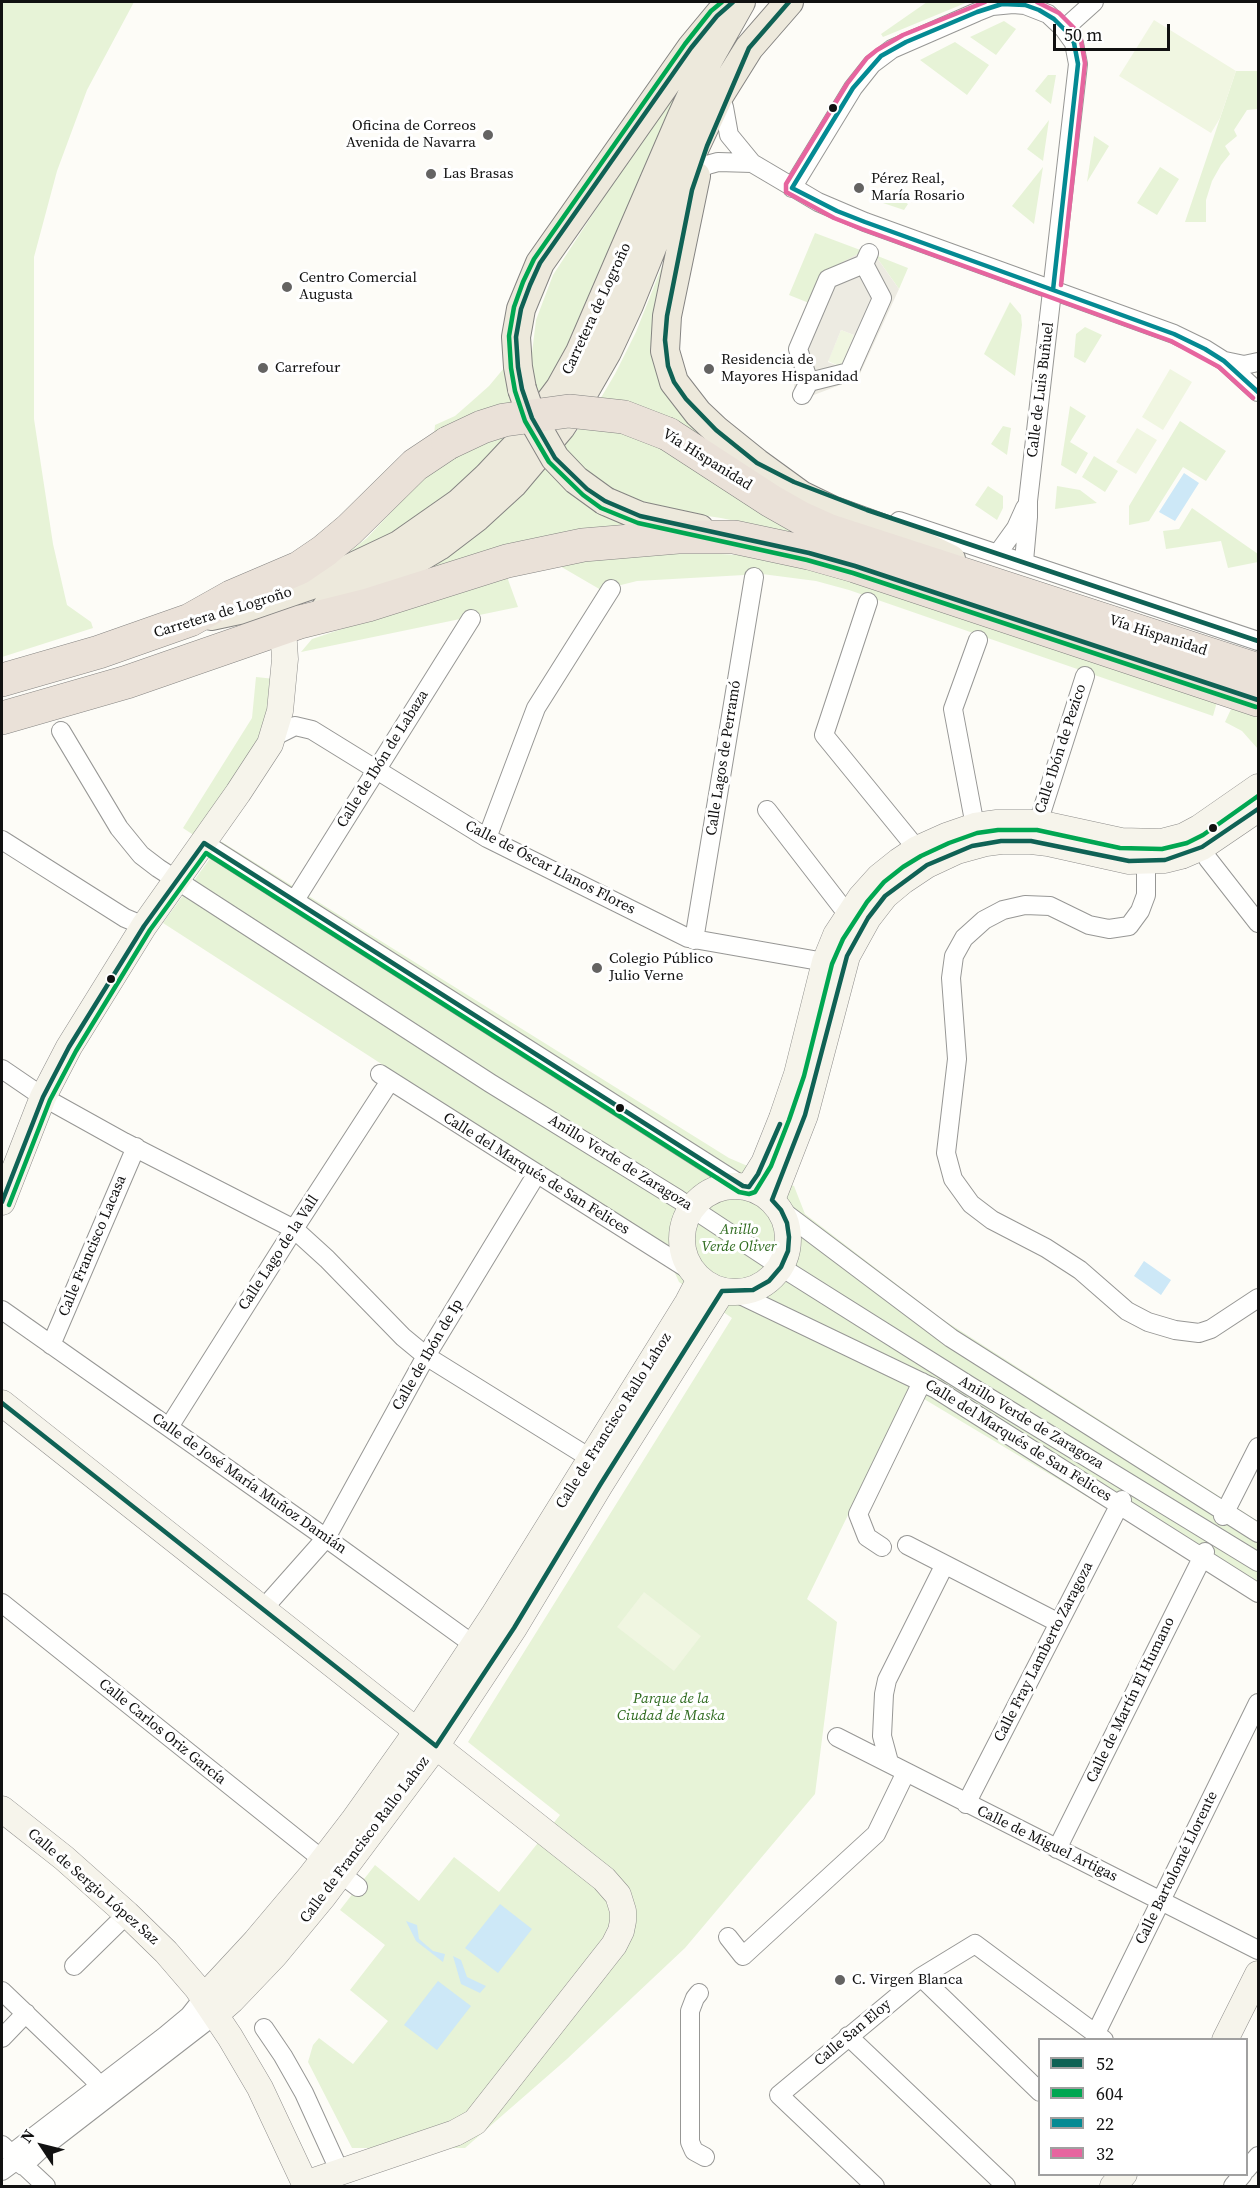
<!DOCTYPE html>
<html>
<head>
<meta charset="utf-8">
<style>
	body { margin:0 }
	#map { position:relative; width:1260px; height:2188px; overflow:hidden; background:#fdfcf7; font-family:"Source Serif 4",serif }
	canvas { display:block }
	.frame { position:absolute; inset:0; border:3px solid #111; pointer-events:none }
	.legend { position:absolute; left:1038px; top:2038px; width:210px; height:138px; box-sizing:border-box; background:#fff; border:2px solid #a0a0a0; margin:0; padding:8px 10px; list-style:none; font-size:18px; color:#111 }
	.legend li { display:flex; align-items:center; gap:12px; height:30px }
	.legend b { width:30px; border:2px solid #a0a0a0 }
	.north { position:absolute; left:12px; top:2116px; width:60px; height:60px; -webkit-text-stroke:4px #fff; paint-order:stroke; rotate:305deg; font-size:16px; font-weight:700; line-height:24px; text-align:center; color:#111 }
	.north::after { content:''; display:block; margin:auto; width:21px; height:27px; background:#111; clip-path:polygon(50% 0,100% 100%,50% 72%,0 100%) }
	.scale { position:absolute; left:1053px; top:24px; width:117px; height:27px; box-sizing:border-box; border:3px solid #111; border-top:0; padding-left:8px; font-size:18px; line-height:21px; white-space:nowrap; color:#111; -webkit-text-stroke:4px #fff; paint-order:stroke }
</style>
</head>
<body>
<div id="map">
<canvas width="1260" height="2188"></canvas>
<div class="frame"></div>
<ul class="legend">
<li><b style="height:8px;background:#0f6255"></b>52</li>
<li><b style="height:8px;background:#00a651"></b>604</li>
<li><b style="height:8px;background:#048a93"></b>22</li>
<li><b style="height:8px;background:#e6659f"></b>32</li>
</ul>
<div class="north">N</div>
<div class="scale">50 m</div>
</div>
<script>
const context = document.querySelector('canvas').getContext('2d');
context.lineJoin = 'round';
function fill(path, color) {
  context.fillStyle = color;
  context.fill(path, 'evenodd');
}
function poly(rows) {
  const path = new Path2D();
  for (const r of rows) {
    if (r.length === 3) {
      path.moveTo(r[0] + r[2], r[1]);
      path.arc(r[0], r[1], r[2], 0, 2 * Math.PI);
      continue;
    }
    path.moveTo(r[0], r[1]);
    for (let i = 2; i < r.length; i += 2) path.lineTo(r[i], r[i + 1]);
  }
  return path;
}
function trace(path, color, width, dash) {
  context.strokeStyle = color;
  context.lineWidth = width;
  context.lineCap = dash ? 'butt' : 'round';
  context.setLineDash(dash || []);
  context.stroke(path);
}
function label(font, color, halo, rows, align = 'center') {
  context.font = font + ' "Source Serif 4",serif';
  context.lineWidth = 6;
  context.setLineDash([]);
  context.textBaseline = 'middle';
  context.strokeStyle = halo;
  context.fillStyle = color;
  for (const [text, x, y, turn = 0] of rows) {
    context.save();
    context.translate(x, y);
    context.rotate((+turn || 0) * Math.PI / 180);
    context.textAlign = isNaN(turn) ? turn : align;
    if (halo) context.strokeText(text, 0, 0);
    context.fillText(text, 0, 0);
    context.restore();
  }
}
fill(poly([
	[2,2,134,2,87,90,57,171,34,257,34,419,53,544,67,605,91,622,93,628,2,657],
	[927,2,968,2,883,37,881,34],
	[1004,21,1016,29,996,55,970,37],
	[955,42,989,65,967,95,920,60],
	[1236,71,1258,71,1258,109,1247,110,1234,130,1237,136,1225,146,1230,154,1221,165,1212,181,1206,200,1206,222,1185,222],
	[1048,75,1056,75,1051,104,1035,91],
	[683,82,562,378,436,515,347,554,367,538,410,492,434,436,435,425,455,416,471,402,489,386,509,362,532,353,536,320,553,275,623,168],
	[1049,120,1043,161,1027,149],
	[1094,136,1109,146,1087,182],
	[1043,167,1034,224,1012,206],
	[1160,167,1179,179,1157,215,1137,203],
	[885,189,908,204,904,210,877,201],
	[815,233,863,251,809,303,789,295],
	[670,246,663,331,706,434,697,436,795,526,793,533,721,518,655,508,661,529,412,577,521,495,576,432,602,396,615,374,636,332],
	[875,255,908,268,899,289],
	[1010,302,1021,315,1022,325,1015,376,984,354],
	[1085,327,1102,335,1085,363,1074,357,1076,334],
	[1070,406,1086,416,1070,442,1088,453,1076,474,1061,465],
	[1180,421,1226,451,1206,481,1183,467,1149,521,1129,525,1129,506],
	[1003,426,1011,428,1007,455,991,444],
	[1094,456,1118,471,1105,492,1082,477],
	[988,486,1003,496,1003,508,997,520,975,505],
	[1057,486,1080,490,1097,503,1055,509],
	[1192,508,1258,554,1258,562,1228,568,1221,541,1166,549,1163,531,1179,529],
	[687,552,738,555,782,562,856,581,1217,702,1213,716,849,590,816,581,762,574,637,581,601,590,553,562],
	[506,574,518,607,301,652,312,639],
	[256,677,275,679,273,724,198,838,183,828,252,718],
	[1232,707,1258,718,1258,749,1242,731,1225,722],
	[222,842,729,1158,794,1186,805,1214,942,1319,1258,1521,1258,1599,909,1390,807,1599,837,1622,815,1794,685,1948,567,2059,465,2148,352,2148,308,2062,313,2045,319,2038,353,2064,388,2021,350,1990,385,1945,340,1910,375,1865,419,1901,454,1857,499,1892,560,1815,468,1742,732,1318,679,1282,662,1245,163,923]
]), '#e7f3d7');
fill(poly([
	[1154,20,1236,71,1220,118,1211,133,1119,76],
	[841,330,854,335,841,367,828,361],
	[1170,369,1192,382,1163,430,1142,417],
	[1137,428,1157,440,1136,474,1116,462],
	[644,1592,701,1636,674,1671,617,1627]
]), '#f0f6e1');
fill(poly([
	[863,251,875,255,899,289,858,378,806,398,794,390,795,369,806,308,824,272],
	[841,330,854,335,841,367,828,362]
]), '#edebe2');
fill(poly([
	[1184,473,1199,483,1175,521,1159,512],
	[1144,1261,1171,1280,1161,1295,1134,1276],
	[500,1904,532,1929,498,1973,465,1948],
	[406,1921,417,1925,419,1939,433,1951,445,1954,443,1962,416,1941],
	[453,1956,461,1960,467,1977,486,1986,480,1993,461,1984],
	[438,1981,471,2006,437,2050,404,2025]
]), '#cde8f7');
const street = poly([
	[1064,29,1094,2],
	[724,107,729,135,752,163,818,202,865,222,1174,334,1205,349,1224,361,1258,392],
	[697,173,707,165,718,162,752,163],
	[792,188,853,88,872,64,892,49,977,12,992,6,1013,4,1025,5,1048,14,1064,29,1074,43,1078,64,1028,501,1028,517,1024,561],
	[1225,361,1244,365,1258,362],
	[809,382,798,349,828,279,864,264],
	[802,395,809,382,849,372,882,298,864,264,869,253],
	[899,521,1258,641],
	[998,553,1016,528,1025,508],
	[868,602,824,735,917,849],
	[61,731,119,828,141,855,158,868,490,1083,678,1199,781,1267,970,1386,1258,1562],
	[273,737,295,726,312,730,487,838,688,938,819,961,825,962,835,959],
	[767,810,848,915],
	[1038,823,1085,676],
	[975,826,953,709,978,640],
	[487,838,536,708,611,589],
	[2,840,125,918,144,926],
	[204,843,743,1186],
	[1202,847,1208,859,1258,923],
	[1146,862,1146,895,1140,911,1129,926,1109,929,1089,925,1050,906,1025,905,1003,910,984,920,964,938,954,956,951,978,957,1059,946,1153,953,1179,971,1204,992,1220,1046,1248,1080,1270,1127,1311,1148,1322,1175,1330,1199,1333,1211,1329,1258,1298],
	[295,900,471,619],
	[694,940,754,577],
	[2,1069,43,1097,124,1142,294,1229,327,1259,403,1337,426,1356,590,1458],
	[380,1074,694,1273],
	[781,1210,951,1338,1258,1533],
	[734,1292,936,1389,1258,1593],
	[2,1310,326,1538,474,1645,484,1647],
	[51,1345,136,1147],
	[169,1427,294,1229,390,1081],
	[1223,1516,1258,1447],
	[907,1545,1059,1623],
	[882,1547,867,1537,858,1514,922,1382],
	[2,1603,323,1860],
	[263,1609,326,1538,426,1356,536,1175],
	[837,1737,1258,1950],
	[889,1762,882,1736,884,1694,887,1680,944,1566],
	[966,1804,1122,1500],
	[1057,1849,1205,1552],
	[341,1874,358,1887],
	[728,1937,743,1956,876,1834,906,1772],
	[74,1966,127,1914],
	[921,1977,1040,2092],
	[2,1991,92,2077,107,2094],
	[699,1993,695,1998,690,2011,690,2142,694,2151,705,2157],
	[264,2028,283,2056,304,2093,340,2172],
	[1096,2033,1258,1703],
	[848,2036,1006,2186],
	[2,2038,26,2013],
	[2,2145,46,2186],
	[11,2154,165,2036,189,2016,204,1997],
	[23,2166,40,2150,216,2014],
	[1246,2170,1258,2156],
	[2,2171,17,2160],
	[875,2186,779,2095,921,1977,975,1944,1104,2040],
	[1233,2186,1243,2174]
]);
const secondary = poly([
	[735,1239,53],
	[749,1187,764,1163,782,1118,797,1074,825,962,836,935,861,897,879,877,899,861,917,849,946,836,975,826,997,823,1038,823,1121,841,1161,842,1184,836,1199,828,1258,787],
	[772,1200,805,1115,847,956,868,918,885,896,903,881,927,865,957,851,986,843,1001,841,1031,841,1048,843,1129,861,1165,860,1181,856,1202,847,1258,809],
	[2,1202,43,1097,69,1047,144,926,238,793,270,744,280,711,285,659,283,628],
	[2,1403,604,1879,618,1895,623,1911,623,1921,621,1931,614,1945,475,2122,455,2133,305,2184],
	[2,1809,64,1858,127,1914,166,1952,197,1988,230,2037,260,2088,306,2186],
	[204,1997,256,1941,310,1877,353,1821,417,1731,493,1616,688,1302,700,1279],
	[216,2014,232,2000,275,1955,323,1897,436,1746,514,1628,600,1485,722,1291],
	[1225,2040,1258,1974],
	[1113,2186,1124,2174]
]);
const primary = poly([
	[696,176,667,316,665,351,674,382,698,413,716,430,757,463,801,495,832,510,906,537,951,559],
	[522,389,518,367,516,337,521,309,540,263,691,48,720,13],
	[605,501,640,516,700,529],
	[326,608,409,564,439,546,477,517,513,484,561,427,584,392,607,352,629,305,676,188,719,96,749,48,789,2],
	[211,616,239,610,323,581,399,545,459,503,487,477,519,443,560,388,580,352,682,116,706,64,741,2]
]);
const highway = poly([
	[668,434,771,501,801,518,830,531,1258,670],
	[2,680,99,652,190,620,231,597,299,568,324,551,349,530,415,465,448,443],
	[2,718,127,682,300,622,368,605,507,561,583,545,678,537,734,537,809,553,855,566,1258,700]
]);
trace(street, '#979795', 20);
trace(secondary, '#8e8d8b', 27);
trace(primary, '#858482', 30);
trace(highway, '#858482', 34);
trace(street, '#fffffe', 18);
trace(secondary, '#f6f4eb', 26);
trace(primary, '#ede9dc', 28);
trace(highway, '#eae1d8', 33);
const primaryBridge = poly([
	[522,389,532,418,555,458,576,480,605,501]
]);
const highwayBridge = poly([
	[448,443,482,427,504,420,569,411,624,417,668,434]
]);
trace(primaryBridge, '#858482', 30, []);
trace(highwayBridge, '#858482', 34, []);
trace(primaryBridge, '#ede9dc', 28);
trace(highwayBridge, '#eae1d8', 33);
trace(poly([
	[733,2,717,16,691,48,540,263,530,285,521,309,516,337,518,367,522,389,532,418,555,458,587,489,605,501,640,516,809,553,855,566,1258,700],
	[789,2,749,48,707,146,692,190,667,316,665,340,668,366,674,382,686,399,716,430,757,463,794,482,867,510,1258,641],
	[2,1202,43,1097,69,1047,144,926,204,843,743,1186,749,1187,758,1174,780,1124],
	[2,1403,436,1746,514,1628,600,1485,722,1291,753,1290,769,1281,781,1267,788,1251,789,1237,787,1223,781,1210,772,1200,805,1115,847,956,868,918,885,896,927,865,972,846,1001,841,1031,841,1129,861,1165,860,1202,847,1258,809]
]), '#0f6255', 4.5);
trace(poly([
	[722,2,711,11,685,44,534,259,523,282,514,307,509,336,511,368,515,391,525,421,549,462,583,495,601,508,638,523,807,560,853,573,1256,707],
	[9,1205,50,1100,76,1051,150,930,206,853,739,1192,749,1194,755,1192,771,1166,789,1120,804,1076,832,964,843,939,867,902,884,882,903,867,921,856,949,843,977,833,998,830,1037,830,1120,848,1162,849,1187,843,1203,835,1258,796]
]), '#00a651', 4.5);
trace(poly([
	[1002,4,1025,5,1039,10,1054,19,1069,34,1074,43,1078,64,1053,290,865,222,837,211,792,188,853,88,881,56,906,42,977,12,1002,4],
	[1053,290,1174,334,1205,349,1224,361,1258,392]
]), '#048a93', 4.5);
trace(poly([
	[985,2,903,35,877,50,867,58,847,84,786,184,786,192,834,218,862,229,1171,341,1219,367,1253,398],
	[1037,2,1059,13,1075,29,1081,41,1085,63,1061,285]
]), '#e6659f', 4.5);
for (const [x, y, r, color] of [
	[833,108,5,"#111"],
	[488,135,6,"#646362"],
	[431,174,6,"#646362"],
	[859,188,6,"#646362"],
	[287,287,6,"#646362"],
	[263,368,6,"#646362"],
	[709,369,6,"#646362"],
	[1213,828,5,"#111"],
	[597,968,6,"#646362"],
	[111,979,5,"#111"],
	[620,1108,5,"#111"],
	[840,1980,6,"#646362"]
]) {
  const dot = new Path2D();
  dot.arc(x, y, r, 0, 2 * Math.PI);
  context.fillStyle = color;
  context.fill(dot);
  trace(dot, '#fff', 2);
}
label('15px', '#111', '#fff', [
	["Oficina de Correos",476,126,"right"],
	["Avenida de Navarra",476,143,"right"],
	["Las Brasas",443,174],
	["Pérez Real,",871,179],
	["María Rosario",871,196],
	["Centro Comercial",299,278],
	["Augusta",299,295],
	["Residencia de",721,360],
	["Mayores Hispanidad",721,377],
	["Carrefour",275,368],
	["Colegio Público",609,959],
	["Julio Verne",609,976],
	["C. Virgen Blanca",852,1980]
], 'left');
label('15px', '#111', '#fff', [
	["Carretera de Logroño",597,309,-65],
	["Calle de Luis Buñuel",1041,390,-83],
	["Vía Hispanidad",707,460,32],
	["Carretera de Logroño",223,613,-17],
	["Vía Hispanidad",1158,636,18],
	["Calle Ibón de Pezico",1061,749,-72],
	["Calle Lagos de Perramó",724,758,-81],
	["Calle de Ibón de Labaza",383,759,-58],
	["Calle de Óscar Llanos Flores",550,868,27],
	["Anillo Verde de Zaragoza",620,1163,32],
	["Calle del Marqués de San Felices",536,1174,32],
	["Calle Francisco Lacasa",93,1246,-67],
	["Calle Lago de la Vall",279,1253,-57],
	["Calle de Ibón de Ip",428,1355,-60],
	["Calle de Francisco Rallo Lahoz",614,1421,-58],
	["Anillo Verde de Zaragoza",1031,1423,31],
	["Calle del Marqués de San Felices",1018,1441,32],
	["Calle de José María Muñoz Damián",249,1484,35],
	["Calle Fray Lamberto Zaragoza",1044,1652,-63],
	["Calle de Martín El Humano",1131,1700,-64],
	["Calle Carlos Oriz García",162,1732,39],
	["Calle de Francisco Rallo Lahoz",365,1840,-53],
	["Calle de Miguel Artigas",1047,1844,26],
	["Calle Bartolomé Llorente",1177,1868,-64],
	["Calle de Sergio López Saz",93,1887,41],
	["Calle San Eloy",853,2033,-40]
]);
label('italic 15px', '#2f6b1f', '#fff', [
	["Anillo",739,1230],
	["Verde Oliver",739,1247],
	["Parque de la",671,1699],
	["Ciudad de Maska",671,1716]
]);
</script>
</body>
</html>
